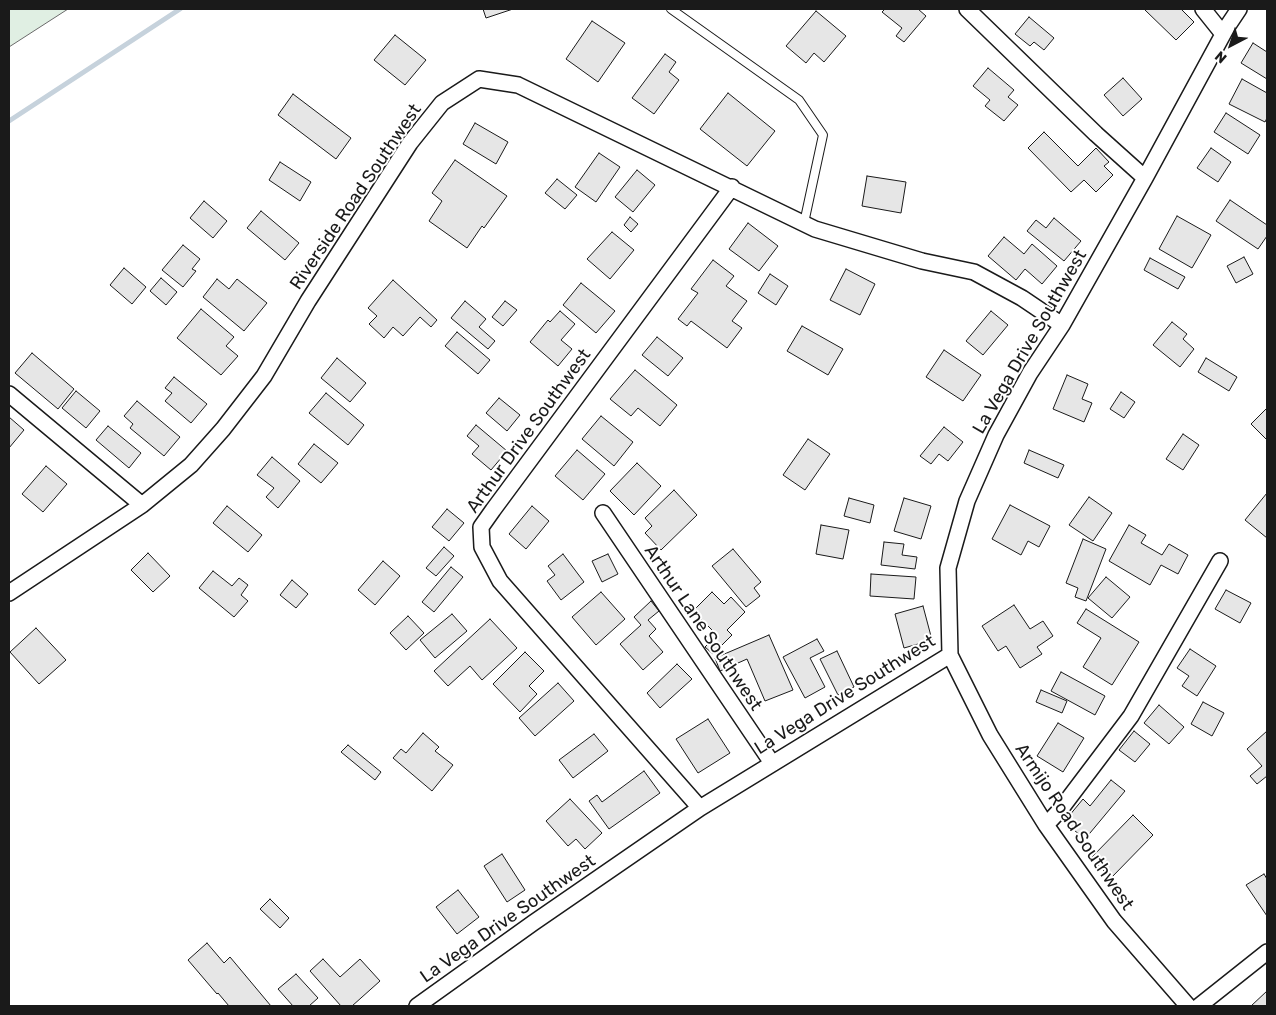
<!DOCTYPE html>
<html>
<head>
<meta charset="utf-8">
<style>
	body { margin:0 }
	#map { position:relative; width:1276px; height:1015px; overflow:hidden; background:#fff; font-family:Rubik,sans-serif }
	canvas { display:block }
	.frame { position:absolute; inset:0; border:10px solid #1a1a1a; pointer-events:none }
	.north { position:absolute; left:1206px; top:20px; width:50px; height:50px; -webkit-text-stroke:4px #fff; paint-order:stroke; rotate:220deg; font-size:14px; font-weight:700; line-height:20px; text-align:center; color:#1a1a1a }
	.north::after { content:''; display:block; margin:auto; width:18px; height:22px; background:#1a1a1a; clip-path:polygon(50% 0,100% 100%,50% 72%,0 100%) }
</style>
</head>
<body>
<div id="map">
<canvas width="1276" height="1015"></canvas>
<div class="frame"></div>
<div class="north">N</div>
</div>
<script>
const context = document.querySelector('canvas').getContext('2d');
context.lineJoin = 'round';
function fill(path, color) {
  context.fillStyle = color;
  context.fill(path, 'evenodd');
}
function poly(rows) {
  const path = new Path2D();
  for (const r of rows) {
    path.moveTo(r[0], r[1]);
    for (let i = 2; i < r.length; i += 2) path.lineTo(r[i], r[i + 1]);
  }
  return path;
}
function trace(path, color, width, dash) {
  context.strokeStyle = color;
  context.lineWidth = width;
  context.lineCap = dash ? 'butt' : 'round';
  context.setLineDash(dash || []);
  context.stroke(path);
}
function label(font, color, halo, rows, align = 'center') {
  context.font = font + ' Rubik,sans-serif';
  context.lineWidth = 4;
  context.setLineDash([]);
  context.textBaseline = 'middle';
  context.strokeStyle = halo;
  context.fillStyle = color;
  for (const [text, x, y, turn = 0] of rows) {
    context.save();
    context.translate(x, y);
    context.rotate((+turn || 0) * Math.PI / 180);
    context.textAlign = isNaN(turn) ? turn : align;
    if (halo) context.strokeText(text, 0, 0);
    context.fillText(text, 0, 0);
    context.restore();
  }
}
const green = poly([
	[9,9,68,9,9,47,9,9]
]);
fill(green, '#e0efe3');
trace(green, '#6a6a6a', 1);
trace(poly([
	[9,121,180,9]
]), '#c6d2dc', 5);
const building = poly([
	[483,9,513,9,486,18,483,9],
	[885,9,918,9,926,16,904,42,896,36,902,28,882,12,885,9],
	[1146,9,1181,9,1194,22,1176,40,1145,10,1146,9],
	[816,11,846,36,824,62,814,53,806,63,786,46,816,11],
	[1029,17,1054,38,1044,50,1034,42,1030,46,1015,34,1029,17],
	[592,21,625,43,598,82,566,59,592,21],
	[395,35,426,60,405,85,374,60,395,35],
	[1253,43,1267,52,1267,79,1241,63,1253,43],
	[665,54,676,62,669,72,679,80,654,114,632,98,665,54],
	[988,68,1014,90,1008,97,1018,105,1004,121,985,106,990,100,973,86,988,68],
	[1123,78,1142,99,1123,116,1104,95,1123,78],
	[1242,79,1267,93,1267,118,1265,122,1229,104,1242,79],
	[728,93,775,131,747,166,700,129,728,93],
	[293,94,351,138,336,159,278,115,293,94],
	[1226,113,1260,135,1248,154,1214,132,1226,113],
	[475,123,508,142,496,164,463,144,475,123],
	[1044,132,1078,166,1096,148,1109,162,1104,166,1113,175,1096,192,1084,180,1071,192,1028,148,1044,132],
	[1211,148,1231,162,1218,182,1197,168,1211,148],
	[599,153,620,167,596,202,575,187,599,153],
	[455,160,507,196,484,228,482,226,467,248,429,221,442,201,432,193,455,160],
	[280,162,311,182,300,201,269,180,280,162],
	[637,170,655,185,633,212,615,197,637,170],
	[867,176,906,182,901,213,862,206,867,176],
	[557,179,577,195,565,209,545,193,557,179],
	[1230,200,1267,225,1267,236,1258,249,1216,221,1230,200],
	[204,201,227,221,213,238,190,218,204,201],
	[261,211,299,243,285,260,247,228,261,211],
	[1177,216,1211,235,1192,268,1159,249,1177,216],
	[630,217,638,224,631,232,624,225,630,217],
	[1054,218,1081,241,1064,261,1027,231,1036,220,1046,228,1054,218],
	[748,223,778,246,759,271,729,249,748,223],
	[612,232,634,250,610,279,587,259,612,232],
	[1004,237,1024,254,1032,244,1057,266,1042,284,1025,269,1016,280,988,256,1004,237],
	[183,245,200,259,192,269,196,271,183,287,162,270,183,245],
	[1244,257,1253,274,1236,283,1227,266,1244,257],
	[1150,258,1185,277,1178,289,1144,270,1150,258],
	[713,260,734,276,726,286,747,301,732,321,742,328,727,348,691,321,687,326,678,319,698,293,691,289,713,260],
	[124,268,146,287,132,304,110,285,124,268],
	[846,269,875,284,860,315,830,300,846,269],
	[770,274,788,286,776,305,758,293,770,274],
	[161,278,177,292,166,305,150,291,161,278],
	[217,279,229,289,237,279,267,303,244,331,203,297,217,279],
	[393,280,437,320,431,327,420,317,403,336,393,327,384,338,369,324,377,316,368,308,393,280],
	[581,283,615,311,596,333,563,305,581,283],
	[465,301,486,319,479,327,495,341,488,349,451,318,465,301],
	[505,301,517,310,503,326,492,317,505,301],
	[201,309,234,337,226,346,238,356,221,375,177,338,201,309],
	[560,311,575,324,561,340,572,349,558,366,530,342,548,320,550,322,560,311],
	[991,311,1008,325,983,355,966,341,991,311],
	[1172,322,1187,334,1183,339,1194,349,1180,367,1153,345,1172,322],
	[802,326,843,349,828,375,787,351,802,326],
	[457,332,490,360,478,374,445,346,457,332],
	[657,337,683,358,668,376,642,355,657,337],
	[944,350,981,375,963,401,926,377,944,350],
	[32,353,74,389,58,409,15,373,32,353],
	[337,358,366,383,350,402,321,378,337,358],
	[1206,358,1237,377,1229,391,1198,372,1206,358],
	[635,370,677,405,660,426,638,408,631,416,610,399,635,370],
	[1067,375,1088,384,1082,399,1092,403,1084,422,1053,409,1067,375],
	[174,377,207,404,191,423,165,401,172,393,165,388,174,377],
	[76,391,100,411,86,428,62,408,76,391],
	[1121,392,1135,402,1124,418,1110,409,1121,392],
	[326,393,364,425,348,445,309,413,326,393],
	[499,398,520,415,507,431,486,413,499,398],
	[137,401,180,437,164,456,130,428,133,424,124,416,137,401],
	[1267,408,1267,440,1251,424,1267,408],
	[601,416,633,442,614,466,582,439,601,416],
	[9,417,24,430,9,448,9,417],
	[476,425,507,451,491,470,472,454,479,446,467,436,476,425],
	[108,426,141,453,129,468,96,440,108,426],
	[944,427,963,442,948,461,939,454,931,464,920,456,944,427],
	[1183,434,1199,445,1183,470,1166,459,1183,434],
	[808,439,830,454,805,490,783,475,808,439],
	[314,444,338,463,321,483,298,464,314,444],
	[577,450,605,474,583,500,555,476,577,450],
	[1029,450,1064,465,1058,478,1024,463,1029,450],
	[272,457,300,481,278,508,266,497,274,488,257,475,272,457],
	[637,463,661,486,634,515,610,491,637,463],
	[46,466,67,484,43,512,22,494,46,466],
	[674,490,697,515,661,550,645,533,652,526,645,518,674,490],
	[1267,493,1267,538,1245,520,1267,493],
	[1089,497,1112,513,1093,541,1069,525,1089,497],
	[849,498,874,505,870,523,844,516,849,498],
	[904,498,931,506,921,539,894,531,904,498],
	[1010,505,1050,526,1039,547,1028,541,1021,555,992,539,1010,505],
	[227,506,262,535,248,552,213,523,227,506],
	[532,506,549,521,526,549,509,534,532,506],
	[447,509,464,523,449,541,432,527,447,509],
	[821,525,849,530,843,559,816,554,821,525],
	[1129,525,1146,535,1141,543,1162,555,1169,544,1188,555,1178,574,1161,565,1150,585,1109,561,1129,525],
	[1083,539,1106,549,1086,601,1075,597,1078,588,1066,583,1083,539],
	[884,542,904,544,902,555,917,557,915,569,881,565,884,542],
	[444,547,454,556,436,576,426,568,444,547],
	[733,549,761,582,754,588,760,596,746,607,712,566,733,549],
	[148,553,170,576,153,592,131,570,148,553],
	[563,554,584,582,561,600,547,581,555,575,548,566,563,554],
	[608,554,618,574,602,582,592,561,608,554],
	[383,561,400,576,375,605,358,590,383,561],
	[451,567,463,577,434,612,422,602,451,567],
	[213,571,232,586,239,578,248,585,241,595,248,601,234,617,199,588,213,571],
	[871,574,916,577,914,599,870,596,871,574],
	[1106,577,1130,597,1112,618,1088,598,1106,577],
	[292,580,308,594,296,608,280,595,292,580],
	[1226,590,1251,603,1240,623,1215,609,1226,590],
	[601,592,625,619,596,645,572,617,601,592],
	[712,592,724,604,731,597,745,612,727,630,732,635,713,654,705,647,717,635,693,611,712,592],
	[651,601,659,611,648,620,656,629,649,636,663,652,643,670,620,644,641,625,634,617,651,601],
	[1014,605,1030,629,1043,621,1053,636,1037,647,1042,654,1020,668,1006,646,998,651,982,626,1014,605],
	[923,606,932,640,904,648,895,614,923,606],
	[1086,609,1139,642,1112,685,1083,667,1101,638,1077,623,1086,609],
	[452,614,467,631,435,658,420,640,452,614],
	[408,616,424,633,406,650,390,633,408,616],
	[490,619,517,648,482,680,470,666,448,686,434,671,490,619],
	[36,628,66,660,39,684,10,652,36,628],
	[769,635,793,690,765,701,747,659,720,671,715,658,769,635],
	[817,639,824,651,810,658,825,687,805,698,783,657,817,639],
	[1190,649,1216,666,1197,696,1182,686,1189,676,1177,668,1190,649],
	[837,651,854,687,838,695,820,659,837,651],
	[525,652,544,671,529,686,537,694,520,712,493,684,525,652],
	[677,664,692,679,660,708,647,693,677,664],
	[1061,672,1105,696,1095,715,1051,691,1061,672],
	[558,683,574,701,535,736,519,718,558,683],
	[1041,690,1067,701,1062,713,1036,702,1041,690],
	[1203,702,1224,713,1212,736,1191,724,1203,702],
	[1159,705,1184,727,1169,744,1144,723,1159,705],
	[708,719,730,753,698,773,676,739,708,719],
	[1058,723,1084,738,1063,772,1037,756,1058,723],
	[1134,731,1150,744,1135,762,1119,750,1134,731],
	[1267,731,1267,776,1257,784,1250,776,1262,766,1247,749,1267,731],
	[423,733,439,747,435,751,453,765,432,791,393,758,401,749,406,753,423,733],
	[594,734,608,751,573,778,559,760,594,734],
	[348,745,381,772,375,780,341,752,348,745],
	[644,771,660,793,609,829,589,801,597,795,602,802,644,771],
	[1111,780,1125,791,1085,839,1064,822,1083,799,1090,806,1111,780],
	[570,799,602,833,585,849,576,839,568,846,546,821,570,799],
	[1133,815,1153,835,1111,878,1091,858,1133,815],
	[502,854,525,890,507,902,484,866,502,854],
	[1264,874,1267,879,1267,916,1246,885,1264,874],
	[458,890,479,917,457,934,436,907,458,890],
	[270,899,289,918,280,928,260,909,270,899],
	[207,943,224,963,230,957,271,1006,229,1006,218,993,217,994,188,960,207,943],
	[323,959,340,977,360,959,380,981,352,1006,341,1006,310,971,323,959],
	[296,974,318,998,309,1006,293,1006,278,989,296,974],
	[1267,991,1267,1006,1251,1006,1267,991]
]);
fill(building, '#e6e6e6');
trace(building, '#1a1a1a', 1);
const lane = poly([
	[671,9,799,100,823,135,804,223]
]);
const street = poly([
	[967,9,1096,134,1145,178],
	[1203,9,1223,34],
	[9,394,142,505],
	[603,513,772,763],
	[9,593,142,505,191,465,223,429,264,376,308,301,410,143,442,103,479,79,518,85,815,229,922,261,974,272,1022,298,1062,325],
	[700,808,500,581,482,547,481,527,493,510,732,187],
	[1046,825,1060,810,1131,716,1220,561],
	[417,1006,533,923,700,808,950,655],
	[1188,1006,1114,921,1046,825,990,735,950,655,948,568,967,501,996,435,1030,373,1062,325,1145,178,1227,27,1239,9],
	[1199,1006,1267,952]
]);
trace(lane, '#1a1a1a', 10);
trace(street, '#1a1a1a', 18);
trace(lane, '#fff', 8);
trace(street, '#fff', 15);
label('18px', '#1a1a1a', '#fff', [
	["Riverside Road Southwest",356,197,-56],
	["La Vega Drive Southwest",1030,342,-60],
	["Arthur Drive Southwest",529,431,-54],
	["Arthur Lane Southwest",703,628,56],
	["La Vega Drive Southwest",845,695,-32],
	["Armijo Road Southwest",1074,827,56],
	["La Vega Drive Southwest",508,919,-35]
]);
</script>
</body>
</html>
